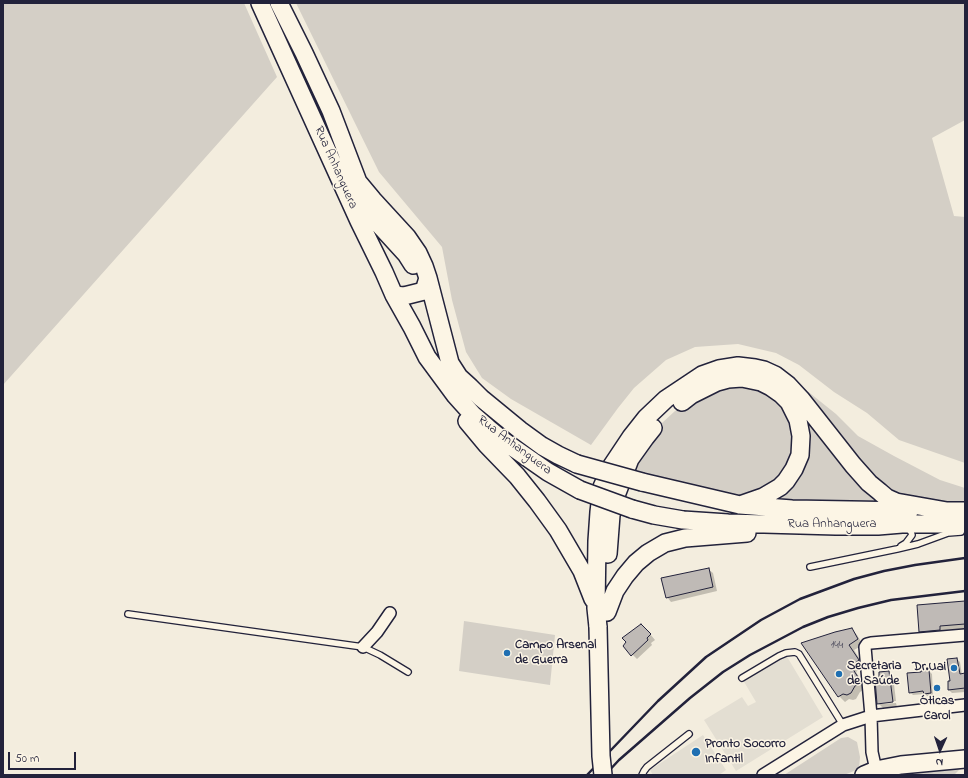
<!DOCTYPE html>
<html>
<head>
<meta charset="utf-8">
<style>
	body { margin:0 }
	#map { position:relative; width:968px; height:778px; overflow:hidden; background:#f3edde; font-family:"Indie Flower",sans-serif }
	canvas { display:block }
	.frame { position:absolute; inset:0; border:4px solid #22223b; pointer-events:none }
	.north { position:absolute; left:920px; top:730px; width:40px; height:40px; -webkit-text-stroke:3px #fcf5e5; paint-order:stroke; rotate:183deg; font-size:11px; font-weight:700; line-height:16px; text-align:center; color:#22223b }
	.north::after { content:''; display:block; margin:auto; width:14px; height:18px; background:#22223b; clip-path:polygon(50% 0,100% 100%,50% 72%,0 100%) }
	.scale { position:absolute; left:8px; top:752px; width:68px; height:18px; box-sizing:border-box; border:2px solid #22223b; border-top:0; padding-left:5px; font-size:12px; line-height:14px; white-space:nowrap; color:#22223b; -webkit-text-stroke:3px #fcf5e5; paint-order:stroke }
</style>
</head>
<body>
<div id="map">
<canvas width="968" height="778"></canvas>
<div class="frame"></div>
<div class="north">N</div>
<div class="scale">50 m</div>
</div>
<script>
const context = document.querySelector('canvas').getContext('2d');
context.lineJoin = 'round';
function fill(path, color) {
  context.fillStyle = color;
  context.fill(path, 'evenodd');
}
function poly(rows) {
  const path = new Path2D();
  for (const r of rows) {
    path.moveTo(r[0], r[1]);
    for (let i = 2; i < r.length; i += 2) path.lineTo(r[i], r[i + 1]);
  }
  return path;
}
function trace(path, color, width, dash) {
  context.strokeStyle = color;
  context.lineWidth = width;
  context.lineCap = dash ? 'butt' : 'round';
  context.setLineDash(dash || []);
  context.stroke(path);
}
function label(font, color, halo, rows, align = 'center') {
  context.font = font + ' "Indie Flower",sans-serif';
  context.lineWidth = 3;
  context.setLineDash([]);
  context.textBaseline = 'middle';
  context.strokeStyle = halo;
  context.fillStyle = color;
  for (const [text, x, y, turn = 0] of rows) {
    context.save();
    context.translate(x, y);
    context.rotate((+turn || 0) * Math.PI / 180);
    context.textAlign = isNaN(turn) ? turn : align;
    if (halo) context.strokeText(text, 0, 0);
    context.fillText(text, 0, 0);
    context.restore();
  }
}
fill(poly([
	[786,655,823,717,736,771,704,720,742,697,748,706,756,702,743,680],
	[703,735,726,770,719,775,653,775,650,770]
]), '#e3ded2');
fill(poly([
	[3,3,244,3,277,77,3,385],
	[296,3,965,3,965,120,932,138,954,216,965,217,965,463,899,440,867,413,834,392,799,365,776,353,738,344,695,347,666,360,634,388,618,408,591,445,511,399,482,378,466,352,452,300,442,247,379,172],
	[791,378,836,414,858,436,894,456,940,480,965,488,965,503,912,502,878,487],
	[724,385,749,386,766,394,783,408,790,420,793,437,793,452,785,470,771,485,752,495,731,496,630,471,647,440,662,423,675,411,694,398],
	[795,406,853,480,869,496,883,504,773,501,791,487],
	[464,621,555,635,550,685,459,671],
	[848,737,857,742,860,757,859,769,844,775,784,775,841,738],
	[965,767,959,770,954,775,917,775,912,772]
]), '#d4cfc6');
fill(poly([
	[708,569,713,573,717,591,671,602,667,597],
	[965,602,965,630,945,631,945,636,926,637,920,631],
	[646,629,655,640,651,643,652,645,637,659,624,646],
	[852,629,857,635,863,645,854,650,864,666,856,672,866,688,860,692,856,699,853,700,849,699,845,702,839,696],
	[957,659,960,662,962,675,965,674,965,692,952,693,949,690,949,682,952,682],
	[929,671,932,674,933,695,927,696,925,694,913,695,910,692,922,673],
	[889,672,893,676,896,701,881,702,881,704,896,703,897,707,883,708,878,703,880,680]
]), '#0003');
const building = poly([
	[709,568,713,587,666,598,661,578,709,568],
	[965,601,965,624,940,626,940,630,919,632,917,605,965,601],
	[641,624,651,634,647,638,648,640,631,656,623,646,626,642,622,638,641,624],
	[852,628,858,639,849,645,859,660,851,666,861,682,855,686,851,693,847,695,843,694,838,697,801,643,835,632,852,628],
	[957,658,960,674,965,673,965,688,948,690,948,681,950,681,947,659,957,658],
	[929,670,931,693,924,694,923,691,909,693,907,673,921,672,921,671,929,670],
	[889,671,893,702,877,704,875,679,879,679,879,672,889,671]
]);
fill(building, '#bfbab6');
trace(building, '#22223b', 1);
const service = poly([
	[901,546,906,543,912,535,911,532,908,528],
	[810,567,897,549,918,544,948,533,961,532],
	[128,614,363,647,380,655,408,672],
	[742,678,779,656,786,653,795,652,799,654,843,725],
	[642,775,644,771,647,767,689,734]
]);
const minor = poly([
	[363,647,377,632,390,613],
	[876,770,872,752,871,716,865,647,867,644,871,643,965,635],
	[763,775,843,725,871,716,965,705]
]);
const primary = poly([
	[260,3,359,221,384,272,394,295,412,327,427,357,455,395,473,415,488,428,505,442,548,472,580,490],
	[279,3,304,53,331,111,358,182,373,200,407,237,418,253,424,266,428,278,450,363,459,377,470,387,481,398,520,430,542,446,558,455,577,464],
	[354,198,357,204,374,219,406,254,413,265],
	[394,295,404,296,424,291,428,278],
	[682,402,691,395,717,382,728,379,742,378,761,382,771,387,781,394,789,402,798,420,801,436,800,455,794,469,786,481,780,487,763,497,740,505],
	[467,421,487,445,517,476,537,501,558,530,582,571,593,599],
	[642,482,740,505,792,509,909,511],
	[632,509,654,515,683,520,728,523,836,526,878,526,902,524,965,524],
	[935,511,965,511],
	[608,554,611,515,617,493,630,459,645,438,653,428],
	[607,612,615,591,625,576,636,563,648,553,665,543,685,538,747,533],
	[598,627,596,608,597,541,599,512,602,487,611,467,631,437,646,418,666,399,702,375,719,369,738,366,755,368,764,370,775,375,788,385,801,399,853,465,869,483,880,492,887,498,896,502,947,511],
	[864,775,876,770,901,765,965,759]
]);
trace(service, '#22223b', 8);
trace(minor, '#22223b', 14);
trace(primary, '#22223b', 20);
trace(service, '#fcf5e5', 5.5);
trace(minor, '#fcf5e5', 11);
trace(primary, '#fcf5e5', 17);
trace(poly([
	[587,775,658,701,706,657,761,620,800,599,854,579,884,571,915,565,965,558],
	[605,775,619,760,690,698,723,672,750,655,803,627,828,617,858,608,891,600,965,591]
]), '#22223b', 2.5);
const primaryBridge = poly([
	[577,464,642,482],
	[580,490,632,509],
	[598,627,601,756,603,775]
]);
trace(primaryBridge, '#22223b', 20, []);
trace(primaryBridge, '#fcf5e5', 17);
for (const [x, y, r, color] of [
	[507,653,4,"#1f6fb2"],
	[954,668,4,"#1f6fb2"],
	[839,674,4,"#1f6fb2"],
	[937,688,4,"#1f6fb2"],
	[696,752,5,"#1f6fb2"]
]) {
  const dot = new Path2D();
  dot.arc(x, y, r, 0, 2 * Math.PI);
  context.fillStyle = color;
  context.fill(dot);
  trace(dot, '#fcf5e5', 1.5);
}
label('11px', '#49485a', null, [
	["144",837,646]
]);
label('13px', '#22223b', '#fcf5e5', [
	["Rua Anhanguera",335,168,66],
	["Rua Anhanguera",514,446,37],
	["Rua Anhanguera",832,525]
]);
label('bold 13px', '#22223b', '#fcf5e5', [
	["Campo Arsenal",515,646],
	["de Guerra",515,661],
	["Secretaria",847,667],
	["de Saúde",847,682],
	["Dr.Uai",946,668,"right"],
	["Óticas",937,702,"center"],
	["Carol",937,717,"center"],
	["Pronto Socorro",705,745],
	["Infantil",705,760]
], 'left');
</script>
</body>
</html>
